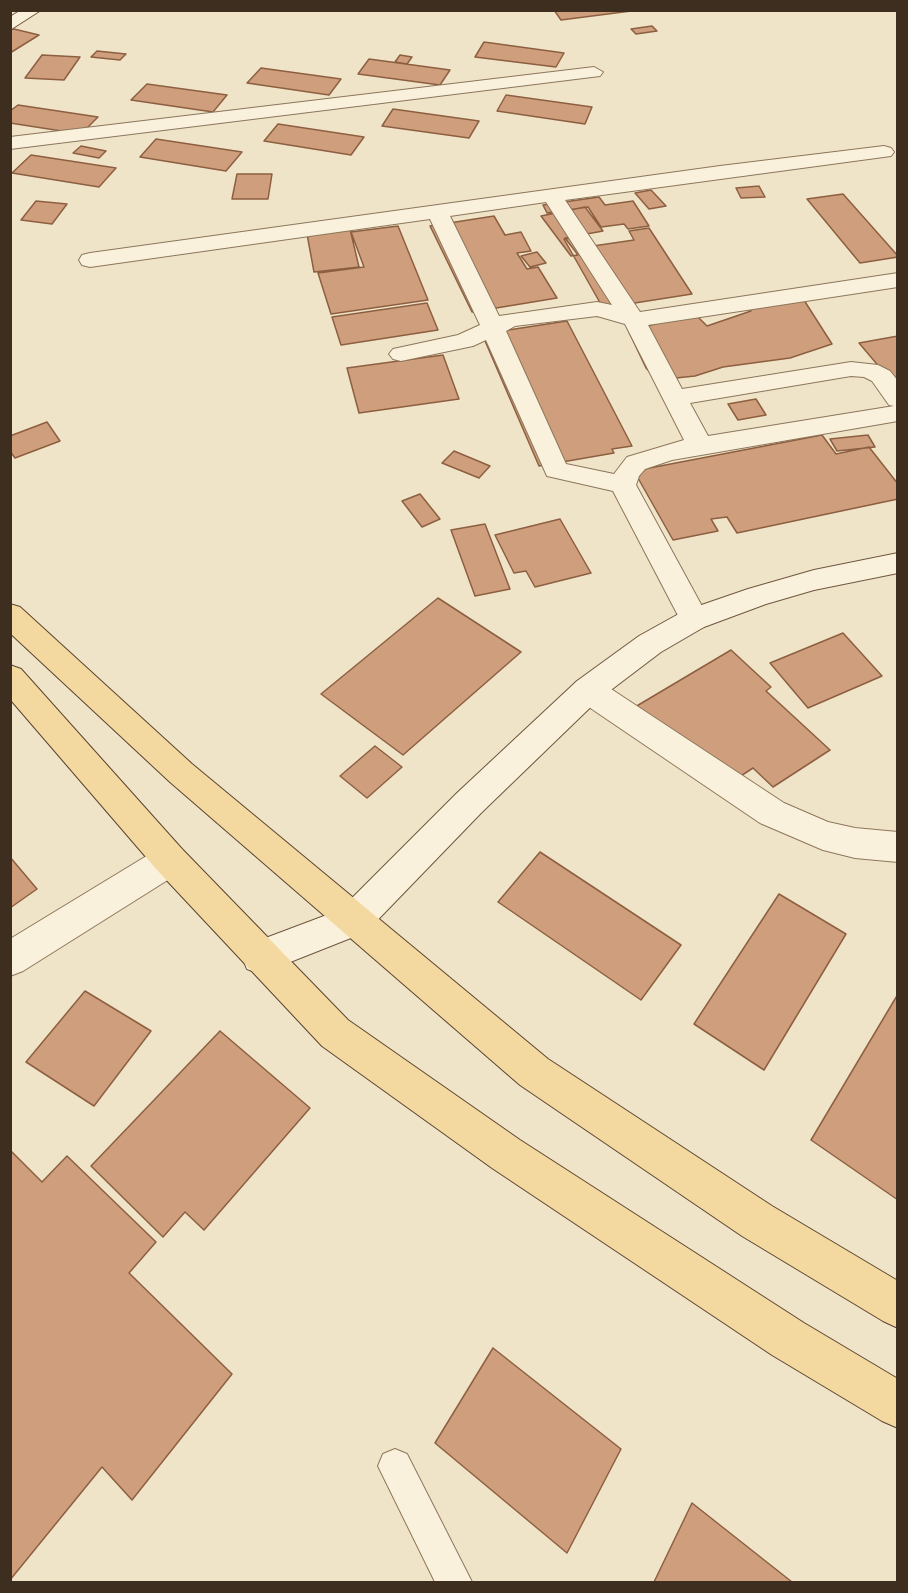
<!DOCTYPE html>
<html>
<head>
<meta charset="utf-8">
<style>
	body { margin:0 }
	#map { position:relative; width:908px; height:1593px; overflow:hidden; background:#f0e4c8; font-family:Bitter,serif }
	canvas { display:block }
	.frame { position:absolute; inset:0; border:12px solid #3d2e20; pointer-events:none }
</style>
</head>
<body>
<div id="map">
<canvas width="908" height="1593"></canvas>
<div class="frame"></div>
</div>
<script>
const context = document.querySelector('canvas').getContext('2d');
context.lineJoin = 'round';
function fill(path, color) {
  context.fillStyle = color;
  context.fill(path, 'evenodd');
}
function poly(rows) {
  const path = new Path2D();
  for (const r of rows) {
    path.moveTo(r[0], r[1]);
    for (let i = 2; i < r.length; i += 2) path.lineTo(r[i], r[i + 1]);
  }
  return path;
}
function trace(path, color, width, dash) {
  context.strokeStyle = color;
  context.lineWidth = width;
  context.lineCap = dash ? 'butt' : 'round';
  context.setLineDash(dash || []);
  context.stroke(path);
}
const building = poly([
	[554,10,639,10,561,20,554,10],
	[652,26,657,31,636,34,631,29,652,26],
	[14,29,39,35,10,53,10,30,14,29],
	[484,42,564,53,556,67,475,57,484,42],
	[97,51,126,54,120,60,91,57,97,51],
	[42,55,80,57,64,80,25,78,42,55],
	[400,55,412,57,407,64,395,62,400,55],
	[369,59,450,70,440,85,358,74,369,59],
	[261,68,341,79,329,95,247,83,261,68],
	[147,84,227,95,213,112,131,100,147,84],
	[506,95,592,107,585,124,497,111,506,95],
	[18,105,98,117,81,134,10,123,10,111,18,105],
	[393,109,479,121,469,138,382,126,393,109],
	[278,124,364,137,351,155,264,141,278,124],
	[156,139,242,152,226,171,140,157,156,139],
	[81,146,106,151,99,158,73,153,81,146],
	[31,155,116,168,99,187,12,173,31,155],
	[237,174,272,174,268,199,232,199,237,174],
	[759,186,765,197,741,198,736,188,759,186],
	[651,190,666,206,649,209,635,193,651,190],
	[843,194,898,256,898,257,860,263,807,199,843,194],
	[599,197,605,205,633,201,649,226,628,229,624,224,601,227,588,207,547,213,543,205,599,197],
	[36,201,67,204,52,224,21,220,36,201],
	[585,207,603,231,565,238,578,255,571,256,541,216,585,207],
	[494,216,505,235,521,232,531,251,517,253,527,269,538,267,557,298,472,312,430,226,494,216],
	[398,226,428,300,331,314,318,273,364,267,351,232,398,226],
	[649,228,692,294,603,308,564,239,587,236,593,246,634,240,629,231,649,228],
	[350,229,359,267,314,272,307,234,350,229],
	[537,252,546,263,530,267,521,256,537,252],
	[802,297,832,344,790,358,723,367,695,376,657,380,646,368,629,332,667,320,698,317,707,326,751,311,749,309,802,297],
	[427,303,438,330,341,345,332,317,427,303],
	[567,321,632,446,612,449,614,453,539,466,482,334,567,321],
	[898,336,898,389,859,343,898,336],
	[443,355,459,399,359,413,347,368,443,355],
	[756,399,766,415,738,420,728,404,756,399],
	[47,422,60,441,15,458,10,451,10,436,47,422],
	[822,435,836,454,869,447,898,484,898,499,737,533,727,517,711,519,718,531,673,540,634,471,822,435],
	[868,435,875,447,837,451,830,439,868,435],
	[454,451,490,466,479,478,442,463,454,451],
	[420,494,440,519,422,527,402,501,420,494],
	[560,519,591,573,535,587,526,571,514,573,495,535,560,519],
	[485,524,510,589,475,596,451,530,485,524],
	[438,598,521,652,403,755,321,694,438,598],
	[843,633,882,676,808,708,770,663,843,633],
	[731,650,771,687,766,691,830,750,773,787,753,768,718,791,635,707,731,650],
	[375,746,402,767,367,798,340,776,375,746],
	[540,852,681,945,641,1000,498,902,540,852],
	[10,857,37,889,10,908,10,857],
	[779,894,846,934,764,1070,694,1024,779,894],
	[85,991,151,1031,94,1106,26,1062,85,991],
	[898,994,898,1200,811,1140,898,994],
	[220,1031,310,1108,204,1230,185,1212,163,1237,91,1166,220,1031],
	[10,1150,42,1182,67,1156,156,1242,129,1273,232,1374,132,1500,102,1467,10,1580,10,1150],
	[493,1348,621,1449,567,1553,435,1443,493,1348],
	[692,1503,792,1582,654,1582,692,1503]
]);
fill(building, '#cf9f7d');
trace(building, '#8d5f41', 1.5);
const lane = poly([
	[395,1449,407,1454,472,1582,435,1582,378,1466,383,1454,395,1449]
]);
const street = poly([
	[594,67,603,72,600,76,10,149,10,137,594,67],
	[884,146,891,148,894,152,891,156,565,200,640,312,898,273,898,287,648,325,682,389,851,362,878,365,890,371,898,381,898,421,672,460,645,469,639,476,636,485,709,619,704,627,694,630,684,627,613,491,547,476,486,340,473,346,401,361,393,359,389,354,393,349,458,335,480,325,430,219,90,267,82,265,79,260,82,255,90,253,720,166,884,146],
	[546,202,612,305,597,302,499,316,450,216,546,202],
	[597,316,625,324,684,440,627,457,614,474,566,464,506,331,515,326,597,316],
	[851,376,864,377,872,381,889,405,894,406,708,436,690,403,851,376],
	[588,678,599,681,784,803,828,822,855,828,898,832,898,862,855,858,823,850,760,823,577,699,573,690,577,681,588,678],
	[170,845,182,849,187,860,182,871,23,971,10,976,10,939,158,849,170,845]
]);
const secondary = poly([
	[21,10,41,10,10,30,10,17,21,10],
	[898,553,898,573,814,590,766,604,704,627,661,652,599,699,481,813,366,932,260,974,247,969,242,957,247,945,340,910,457,793,577,681,639,636,684,611,748,589,814,570,898,553]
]);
const primary = poly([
	[10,604,20,607,192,764,548,1059,772,1206,898,1281,898,1328,883,1321,742,1236,520,1085,170,782,10,633,10,604],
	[10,665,21,669,182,849,348,1020,520,1140,804,1323,898,1379,898,1428,882,1421,772,1355,492,1168,322,1046,158,871,10,699,10,665]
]);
trace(lane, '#8d765c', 2);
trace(street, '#8d765c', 2);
trace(secondary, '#6f573f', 2);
trace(primary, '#5b4430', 2);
fill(lane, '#faf1dc');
fill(street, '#faf1dc');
fill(secondary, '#faf1dc');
fill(primary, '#f3d9a0');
</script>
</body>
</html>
